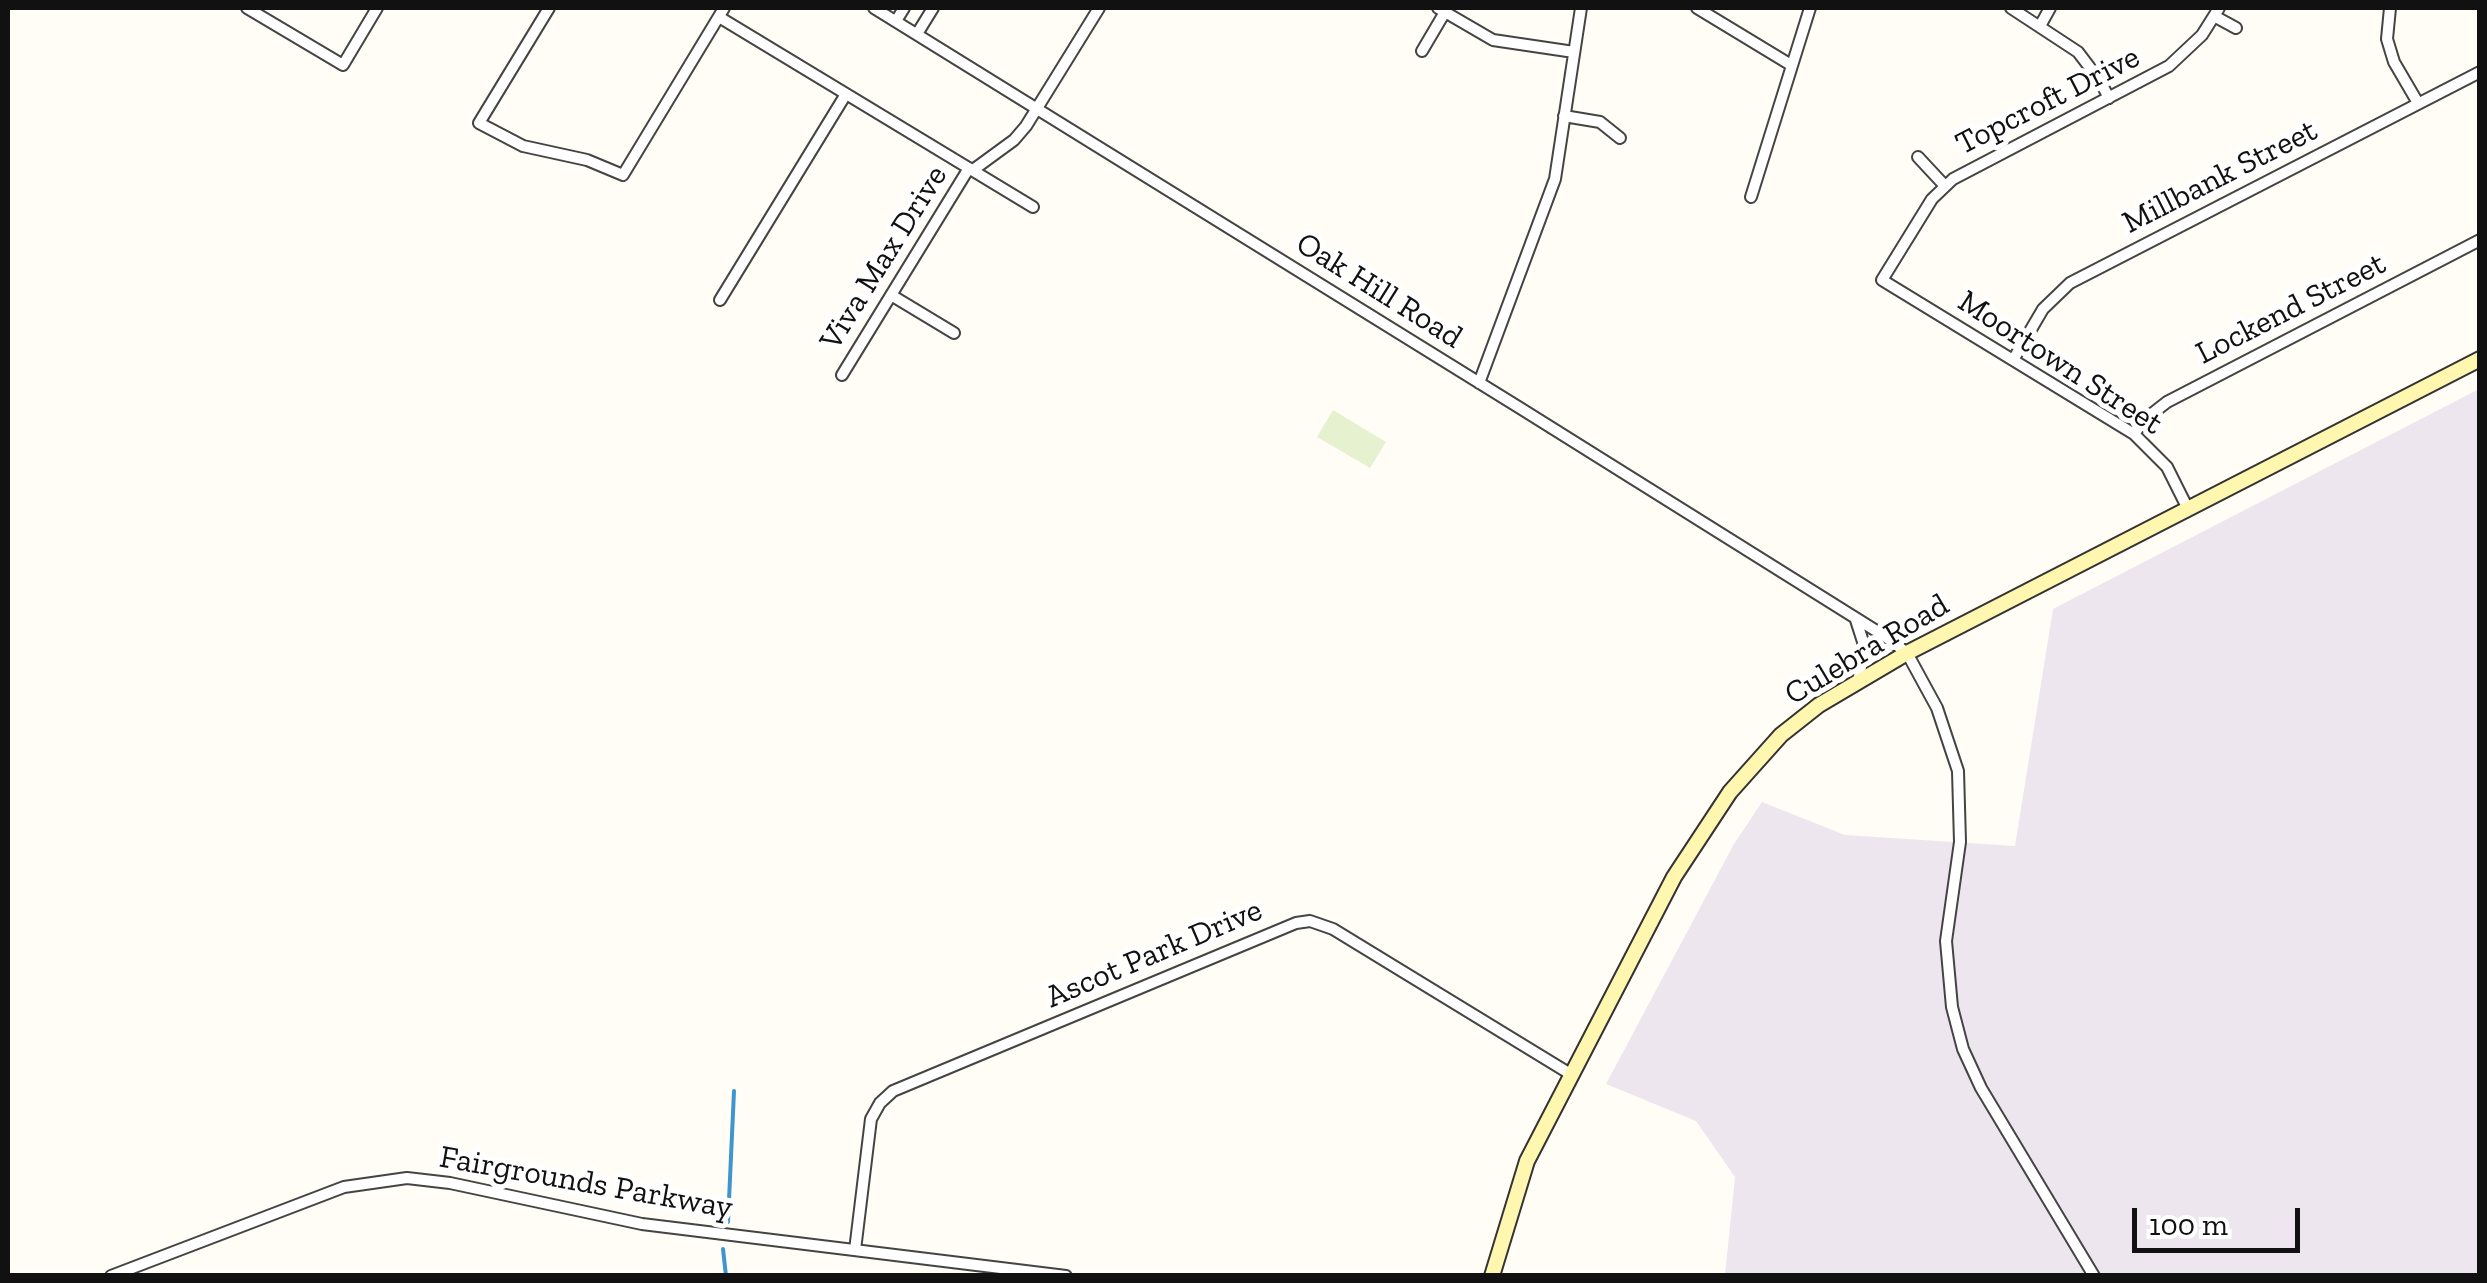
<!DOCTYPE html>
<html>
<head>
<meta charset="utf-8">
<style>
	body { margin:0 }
	#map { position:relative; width:2487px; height:1283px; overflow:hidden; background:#fffdf5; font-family:"Zilla Slab",serif }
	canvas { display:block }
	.frame { position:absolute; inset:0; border:10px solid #111; pointer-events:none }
	.scale { position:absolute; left:2132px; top:1208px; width:168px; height:45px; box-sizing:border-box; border:5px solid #111; border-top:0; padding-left:12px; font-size:30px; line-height:35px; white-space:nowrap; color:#111; -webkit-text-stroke:8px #fff; paint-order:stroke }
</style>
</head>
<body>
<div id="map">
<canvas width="2487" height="1283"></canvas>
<div class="frame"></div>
<div class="scale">100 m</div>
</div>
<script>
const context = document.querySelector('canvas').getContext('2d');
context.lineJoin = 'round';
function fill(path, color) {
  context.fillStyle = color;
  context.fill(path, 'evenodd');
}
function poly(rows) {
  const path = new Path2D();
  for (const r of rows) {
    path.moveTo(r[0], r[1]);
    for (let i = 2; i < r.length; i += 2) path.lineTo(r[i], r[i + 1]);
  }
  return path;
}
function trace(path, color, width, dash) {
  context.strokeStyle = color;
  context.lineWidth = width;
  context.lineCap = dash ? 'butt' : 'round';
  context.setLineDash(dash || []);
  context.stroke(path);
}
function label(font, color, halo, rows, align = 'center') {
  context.font = font + ' "Zilla Slab",serif';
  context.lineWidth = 10;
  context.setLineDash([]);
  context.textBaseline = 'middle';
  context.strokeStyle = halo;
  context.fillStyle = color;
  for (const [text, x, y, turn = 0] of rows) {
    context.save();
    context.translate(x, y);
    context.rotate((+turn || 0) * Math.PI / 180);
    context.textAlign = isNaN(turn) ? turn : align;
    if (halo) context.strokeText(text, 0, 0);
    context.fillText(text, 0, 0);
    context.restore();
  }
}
fill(poly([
	[2479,389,2479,1275,1725,1275,1735,1177,1696,1121,1606,1084,1734,844,1762,802,1845,835,2015,846,2053,609]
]), '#eee6ef');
fill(poly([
	[1333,410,1386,442,1370,468,1317,437]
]), '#e6f2cf');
trace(poly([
	[728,1222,734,1091],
	[723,1249,726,1276]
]), '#3f96cf', 4);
const minor = poly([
	[247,8,343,65,377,8],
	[549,8,479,123,523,146,587,160,623,175,724,8],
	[874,8,1520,408,1886,637,1907,653,1937,708,1958,771,1960,842,1946,941,1952,1007,1963,1049,1981,1088,2094,1276],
	[1438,8,1493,40,1574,52],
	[1697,8,1791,65],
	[2011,8,2078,52,2100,81,2109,98],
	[2390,8,2387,39,2394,62,2418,103],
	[2214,16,2236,28],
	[719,17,1033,207],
	[896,21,904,8],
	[2040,26,2050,8],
	[917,34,933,8],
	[1422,51,1445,12],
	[1564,116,1600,122,1620,138],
	[1918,157,1945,186],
	[973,170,1014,140,1026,126,1099,8],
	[1751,197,1810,8],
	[891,295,954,333],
	[720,300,846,94],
	[2013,360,2043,309,2070,283,2480,72],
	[842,375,969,168],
	[1479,383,1555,179,1581,8],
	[2134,434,2144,420,2167,402,2480,240],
	[2188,509,2167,467,2134,434,1882,280,1932,199,1953,179,2169,66,2202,35,2219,8],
	[1856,620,1865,648,1858,681],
	[855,1250,871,1119,880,1103,893,1091,1296,923,1310,921,1333,929,1572,1075],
	[111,1276,344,1187,407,1178,450,1183,642,1224,1066,1276]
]);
const secondary = poly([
	[1492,1276,1527,1161,1674,877,1730,792,1781,735,1819,705,1907,653,2480,359]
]);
trace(minor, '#444', 14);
trace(secondary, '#333', 18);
trace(minor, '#fff', 10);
trace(secondary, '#fff6b0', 14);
label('32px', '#111', '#fff', [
	["Topcroft Drive",2048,101,-27],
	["Millbank Street",2220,177,-27],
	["Viva Max Drive",884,258,-58],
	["Oak Hill Road",1379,291,32],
	["Lockend Street",2291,309,-27],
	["Moortown Street",2060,363,33],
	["Culebra Road",1867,650,-31],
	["Ascot Park Drive",1154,954,-23],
	["Fairgrounds Parkway",586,1183,10]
]);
</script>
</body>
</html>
